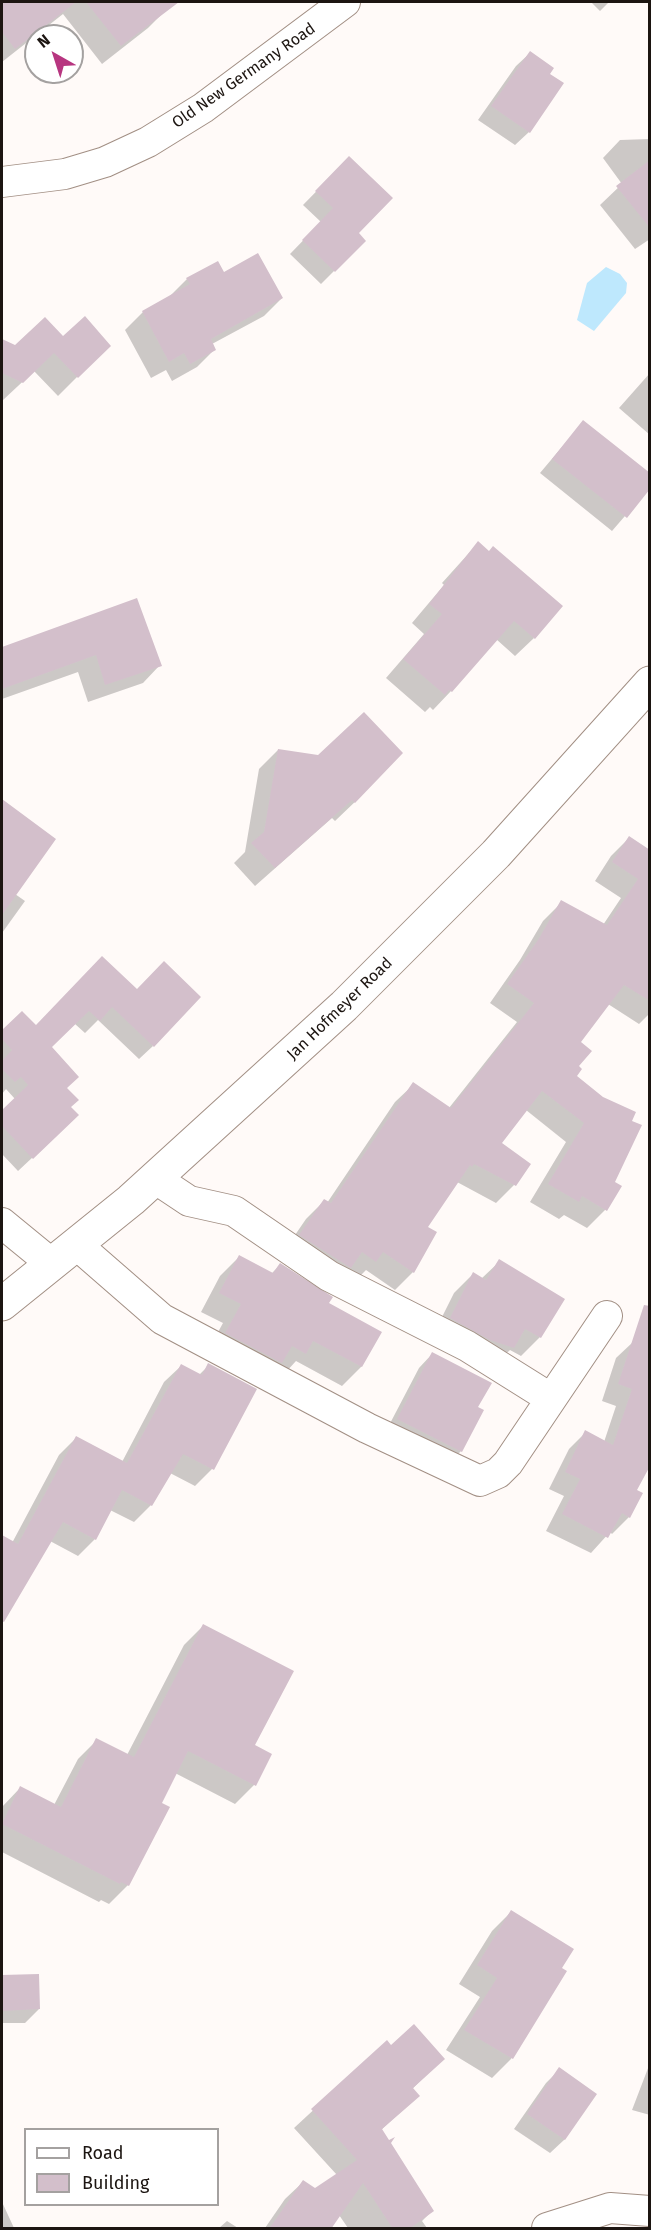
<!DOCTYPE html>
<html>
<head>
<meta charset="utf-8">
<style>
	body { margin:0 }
	#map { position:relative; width:651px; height:2230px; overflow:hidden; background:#fffaf8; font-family:"Fira Sans",sans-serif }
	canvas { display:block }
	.frame { position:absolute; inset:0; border:3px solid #1c1511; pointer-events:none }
	.legend { position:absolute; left:24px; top:2128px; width:195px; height:78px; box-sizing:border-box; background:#fff; border:2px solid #a4a1a0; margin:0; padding:8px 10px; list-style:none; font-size:18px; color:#1c1511 }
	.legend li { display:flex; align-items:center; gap:12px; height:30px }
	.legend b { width:30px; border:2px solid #a4a1a0 }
	.north { position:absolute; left:24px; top:24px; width:60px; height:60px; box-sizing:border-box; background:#fff; border:2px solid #a4a1a0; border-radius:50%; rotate:321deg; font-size:16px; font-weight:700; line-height:24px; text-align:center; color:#1c1511 }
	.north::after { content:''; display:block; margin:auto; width:21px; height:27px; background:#b73680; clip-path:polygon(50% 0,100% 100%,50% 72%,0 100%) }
</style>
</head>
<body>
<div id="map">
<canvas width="651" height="2230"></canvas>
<div class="frame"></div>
<ul class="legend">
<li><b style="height:8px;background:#fff"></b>Road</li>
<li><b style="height:16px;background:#d3bfcb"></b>Building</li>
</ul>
<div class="north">N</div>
</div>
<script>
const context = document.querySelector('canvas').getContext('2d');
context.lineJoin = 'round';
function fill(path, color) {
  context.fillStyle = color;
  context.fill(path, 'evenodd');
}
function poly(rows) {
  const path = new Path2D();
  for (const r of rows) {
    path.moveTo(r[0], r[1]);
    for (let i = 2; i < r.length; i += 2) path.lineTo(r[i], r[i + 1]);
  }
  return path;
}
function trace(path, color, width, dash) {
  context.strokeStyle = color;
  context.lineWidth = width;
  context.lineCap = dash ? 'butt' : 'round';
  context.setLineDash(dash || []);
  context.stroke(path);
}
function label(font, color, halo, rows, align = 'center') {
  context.font = font + ' "Fira Sans",sans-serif';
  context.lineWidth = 6;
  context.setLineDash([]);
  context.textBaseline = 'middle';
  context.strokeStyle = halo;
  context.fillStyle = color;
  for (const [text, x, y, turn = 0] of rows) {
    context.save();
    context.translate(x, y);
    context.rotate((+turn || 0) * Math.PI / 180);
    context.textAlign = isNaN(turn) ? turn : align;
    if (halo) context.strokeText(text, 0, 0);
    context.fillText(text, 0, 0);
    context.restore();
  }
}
fill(poly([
	[606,267,620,274,627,283,626,293,594,331,577,320,587,283]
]), '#bee8fd');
fill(poly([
	[18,2,161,2,167,9,148,28,102,64,63,14,2,62,2,15],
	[591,2,609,2,600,11],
	[530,53,529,132,515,145,478,120,516,66],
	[650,139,650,239,635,249,600,205,622,184,603,158,620,140],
	[349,158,357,233,364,241,321,284,290,254,321,222,303,205],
	[223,274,282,298,264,316,212,344,215,349,197,367,172,381,166,370,151,378,125,330,143,312,169,297,187,279],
	[62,338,108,346,58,396,34,371,2,401,2,340,15,347],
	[650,373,650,435,619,408],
	[583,422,650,487,612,531,540,473],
	[478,543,534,638,515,656,496,639,451,691,433,710,430,707,425,712,386,678,424,634,412,623,444,585,442,583],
	[137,600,160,665,143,683,88,702,78,672,2,699,2,648],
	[278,750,319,756,358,799,335,821,332,818,255,886,234,863,245,852,259,769],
	[8,806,15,894,25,901,2,933,2,812],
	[629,838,650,852,650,1013,639,1024,608,1004,579,1043,575,1076,614,1183,620,1186,605,1210,587,1228,564,1215,559,1219,530,1202,566,1142,526,1110,500,1144,514,1185,496,1203,457,1182,426,1227,413,1272,395,1290,366,1270,357,1279,282,1254,306,1219,324,1201,327,1203,395,1102,414,1084,449,1108,517,1022,490,1003,520,960,543,921,562,902,603,925,621,898,595,881,611,856],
	[102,959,153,1046,139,1059,98,1020,85,1033,75,1024,50,1047,66,1088,63,1129,18,1171,2,1154,2,1112,15,1099,6,1089,2,1094,2,1032,22,1013,36,1027],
	[239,1257,271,1274,280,1265,327,1304,380,1332,361,1367,342,1386,296,1361,286,1372,207,1352,223,1323,201,1312,220,1276],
	[500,1261,540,1337,521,1356,510,1350,493,1366,432,1337,454,1293,473,1274,481,1279],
	[633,1342,635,1491,629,1517,612,1534,610,1532,591,1553,546,1531,564,1496,549,1489,569,1449,586,1432,604,1442,616,1406,602,1401,616,1358],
	[432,1354,475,1407,461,1451,447,1465,385,1433,419,1368],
	[209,1365,255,1390,212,1469,195,1486,170,1473,151,1505,134,1522,110,1510,95,1539,78,1556,50,1541,2,1623,2,1537,12,1543,59,1455,76,1438,122,1462,164,1382,181,1366,199,1375],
	[203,1626,253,1745,254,1785,235,1804,175,1773,159,1803,128,1885,109,1904,101,1900,99,1902,2,1852,2,1807,20,1788,54,1805,78,1759,97,1740,127,1755,184,1645],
	[511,1912,565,1972,511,2059,492,2078,446,2050,480,1997,459,1984,492,1931],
	[37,1975,39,2009,25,2023,2,2023,2,1976],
	[387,2042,391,2047,443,2059,412,2089,418,2096,381,2130,432,2211,422,2221,427,2228,348,2228,339,2215,330,2228,265,2228,285,2199,303,2182,315,2189,337,2175,294,2128],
	[650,2063,650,2115,632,2110],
	[560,2069,595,2094,564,2140,550,2153,514,2129,546,2083],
	[2,2202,14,2228,2,2228],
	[227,2221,238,2228,219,2228]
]), '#0003');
fill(poly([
	[2,2,76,2,15,49,2,32],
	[86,2,179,2,121,46],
	[530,51,554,68,550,74,564,83,530,133,491,106],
	[349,156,393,198,359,233,366,241,335,272,302,240,333,208,315,191],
	[650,160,650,228,616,186],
	[258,253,283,298,211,339,216,350,190,364,184,353,169,362,142,311,190,284,186,278,218,261,224,272],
	[85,316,111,346,78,378,54,353,23,383,2,373,2,339,15,345,45,317,63,336],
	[583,420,650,473,650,489,627,518,552,459],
	[478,541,489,551,493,546,563,606,535,639,514,621,452,692,449,690,445,695,403,659,442,614,429,604],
	[137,598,162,666,105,685,96,655,2,689,2,647],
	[364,712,403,753,355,803,352,800,275,868,251,843,264,832,278,749,318,755],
	[2,799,56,839,2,915],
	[629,836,650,850,650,1001,624,985,581,1042,592,1051,579,1066,582,1069,577,1076,603,1097,636,1112,632,1121,642,1125,615,1182,622,1186,607,1211,582,1196,579,1202,548,1184,584,1123,542,1091,502,1143,531,1164,516,1186,474,1164,472,1167,470,1165,428,1227,437,1232,414,1273,383,1252,376,1262,362,1252,351,1268,299,1235,324,1199,331,1203,413,1082,451,1108,534,1003,507,984,538,940,561,900,607,925,638,879,612,862],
	[102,956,137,989,164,961,201,997,154,1047,112,1007,100,1021,89,1011,52,1047,79,1077,67,1088,79,1100,71,1107,79,1115,33,1159,2,1126,2,1110,28,1085,21,1077,15,1082,2,1069,2,1061,12,1050,2,1039,2,1030,22,1011,36,1025],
	[239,1255,273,1273,280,1263,333,1297,329,1303,382,1332,362,1367,313,1341,306,1354,292,1346,282,1363,225,1333,241,1304,219,1293],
	[499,1259,565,1299,541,1338,525,1329,514,1348,490,1340,450,1318,473,1272,486,1280],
	[644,1305,650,1306,650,1466,637,1490,643,1493,630,1518,622,1513,608,1538,562,1514,580,1479,565,1472,585,1430,613,1445,632,1389,618,1384],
	[432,1352,492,1383,478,1407,484,1410,462,1452,397,1419],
	[208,1363,257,1389,214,1470,183,1454,152,1506,122,1490,96,1540,63,1522,4,1622,2,1621,2,1535,18,1544,76,1436,127,1463,181,1364,202,1375],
	[203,1624,294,1671,255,1745,272,1754,256,1786,188,1751,162,1803,170,1807,129,1886,121,1882,120,1884,2,1824,20,1786,61,1807,96,1738,134,1757],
	[511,1910,574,1949,562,1968,567,1971,513,2059,464,2030,497,1978,477,1965],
	[39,1974,40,2009,2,2011,2,1975],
	[414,2024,445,2059,413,2088,420,2096,382,2129,389,2140,395,2137,391,2143,434,2211,409,2229,393,2229,363,2183,331,2229,269,2229,303,2180,315,2188,357,2160,311,2109,387,2040,391,2045],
	[559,2067,597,2094,565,2140,527,2114]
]), '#d3bfcb');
const street = poly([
	[2,182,65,174,105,162,148,142,203,108,345,2],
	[156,1179,189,1201,234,1211,329,1276,467,1346,550,1398],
	[2,1223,52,1264],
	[77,1245,162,1319,367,1428,480,1481,498,1473,508,1463,607,1316],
	[547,2228,610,2208,650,2211]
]);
const secondary = poly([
	[2,1304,131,1200,344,1006,496,854,650,683]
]);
trace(street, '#a28f84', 32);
trace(secondary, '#a28f84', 35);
trace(street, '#fff', 30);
trace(secondary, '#fff', 33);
label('16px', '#1c1511', '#fff', [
	["Old New Germany Road",244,76,-35],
	["Jan Hofmeyer Road",340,1009,-44]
]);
</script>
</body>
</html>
